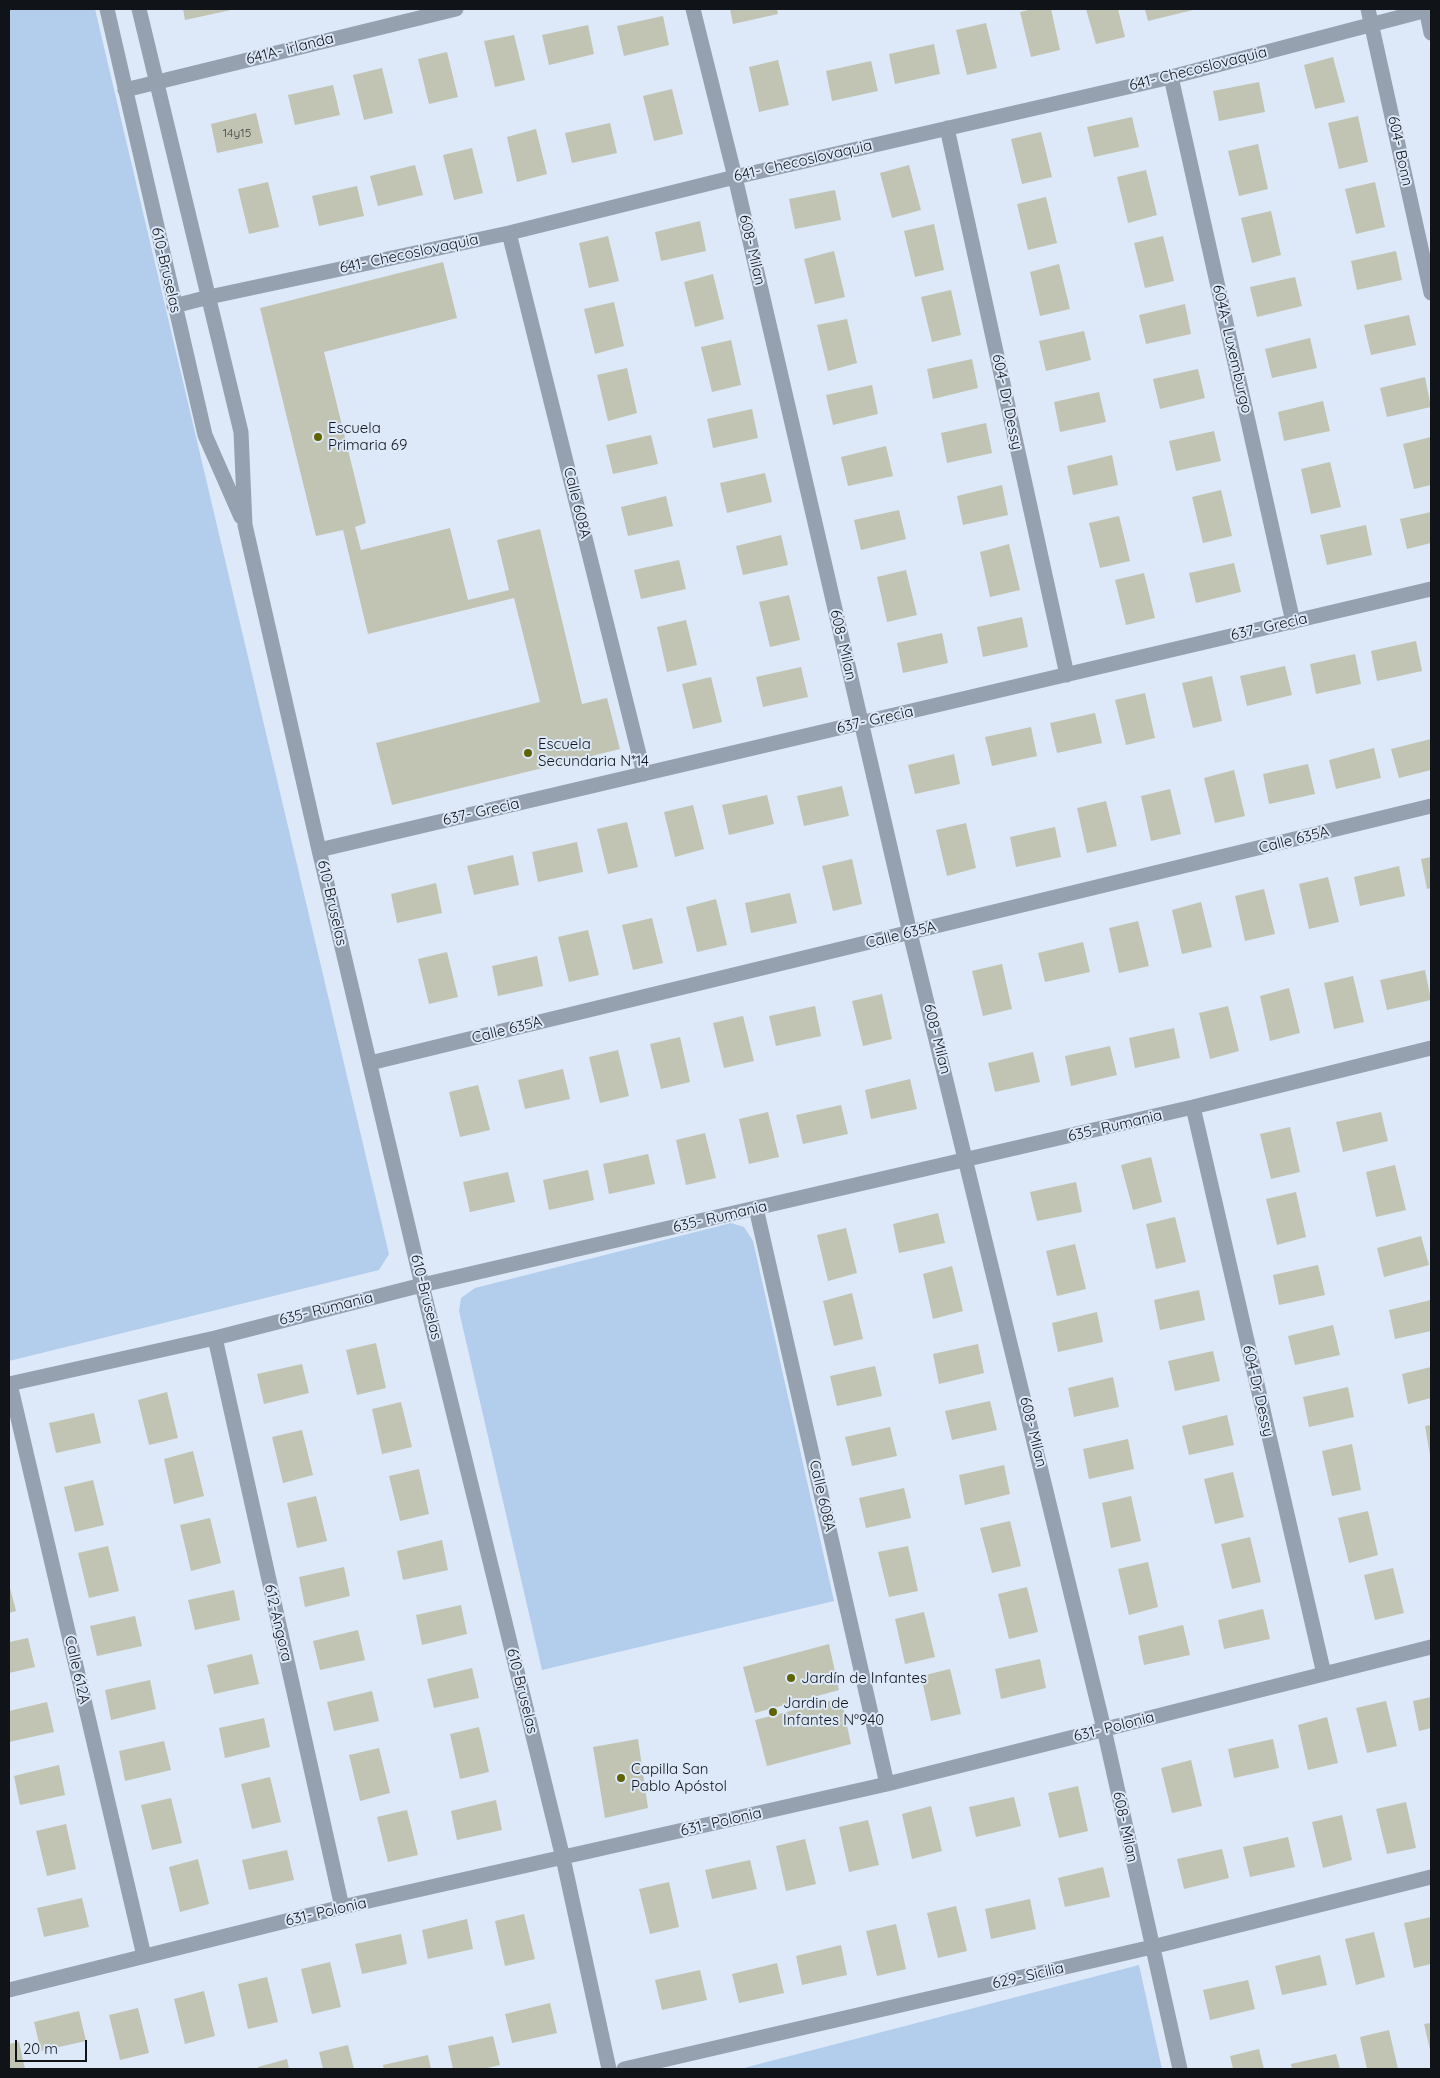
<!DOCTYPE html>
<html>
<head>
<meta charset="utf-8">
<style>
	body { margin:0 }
	#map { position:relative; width:1440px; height:2078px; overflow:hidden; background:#dde9f8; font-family:Quicksand,sans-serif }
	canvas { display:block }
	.frame { position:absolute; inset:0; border:10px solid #101419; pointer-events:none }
	.scale { position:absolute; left:15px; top:2040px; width:72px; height:22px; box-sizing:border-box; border:2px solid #101419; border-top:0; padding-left:6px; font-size:15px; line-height:18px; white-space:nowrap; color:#101419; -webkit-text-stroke:4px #dde9f8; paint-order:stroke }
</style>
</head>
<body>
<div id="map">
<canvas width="1440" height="2078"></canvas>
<div class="frame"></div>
<div class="scale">20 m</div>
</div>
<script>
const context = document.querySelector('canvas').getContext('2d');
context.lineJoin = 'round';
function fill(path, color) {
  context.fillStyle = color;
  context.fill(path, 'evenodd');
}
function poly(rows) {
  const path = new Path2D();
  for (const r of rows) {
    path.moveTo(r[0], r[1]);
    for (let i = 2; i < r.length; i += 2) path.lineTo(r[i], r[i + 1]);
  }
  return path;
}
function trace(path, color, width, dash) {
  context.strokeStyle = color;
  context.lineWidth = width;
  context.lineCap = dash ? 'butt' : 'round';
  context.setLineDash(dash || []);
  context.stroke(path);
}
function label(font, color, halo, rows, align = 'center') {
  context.font = font + ' Quicksand,sans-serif';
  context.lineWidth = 4;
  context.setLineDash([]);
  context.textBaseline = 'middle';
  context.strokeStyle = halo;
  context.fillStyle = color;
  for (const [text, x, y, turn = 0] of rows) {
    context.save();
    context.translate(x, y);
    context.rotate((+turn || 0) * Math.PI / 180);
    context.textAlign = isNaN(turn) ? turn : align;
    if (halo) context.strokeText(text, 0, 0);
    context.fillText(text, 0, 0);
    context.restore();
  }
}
fill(poly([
	[9,9,95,9,389,1254,379,1270,9,1361],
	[731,1223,744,1227,753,1241,834,1601,542,1670,459,1311,461,1298,475,1288],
	[1139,1965,1162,2069,740,2069]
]), '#b3cded');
fill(poly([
	[183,9,230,9,231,10,185,20],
	[730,9,777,9,778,14,733,24],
	[1033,9,1051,9,1060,50,1031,57,1020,12],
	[1086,9,1118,9,1125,37,1096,44],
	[1145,9,1192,9,1193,10,1148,21],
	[663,16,669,45,624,56,617,26],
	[986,23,997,68,967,75,956,30],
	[588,25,594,54,549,65,542,35],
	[514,35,525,80,495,87,484,41],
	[934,44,940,74,895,84,889,54],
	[447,52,458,97,429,104,418,59],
	[1333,57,1345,102,1315,109,1304,65],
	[778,60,789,105,759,112,749,67],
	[871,61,878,91,832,101,826,71],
	[382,68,393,113,364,120,353,75],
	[1259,82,1265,112,1219,121,1213,91],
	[333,85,340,115,295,125,288,95],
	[672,89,683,134,654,141,643,96],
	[256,113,263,143,217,153,211,124],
	[1358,116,1368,162,1339,169,1328,123],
	[1132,117,1139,147,1094,157,1087,127],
	[610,123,617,153,572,163,565,133],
	[536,129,547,174,517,182,507,137],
	[1041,132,1052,177,1022,184,1011,139],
	[1258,144,1268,189,1239,196,1228,151],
	[472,148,483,193,454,200,443,155],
	[415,165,423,195,378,206,370,176],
	[909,165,921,210,892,218,880,173],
	[1146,170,1157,215,1128,223,1117,177],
	[268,182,279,227,249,234,238,189],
	[1375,182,1385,227,1356,234,1345,189],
	[357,186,364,216,319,226,312,196],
	[835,190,841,220,795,229,789,199],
	[1046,197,1057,243,1028,250,1017,204],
	[1271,211,1281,255,1252,263,1241,218],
	[700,221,706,251,661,261,655,232],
	[934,224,944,270,915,277,904,231],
	[608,236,619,281,589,288,579,243],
	[1163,236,1174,281,1145,288,1134,243],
	[834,251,845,297,815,304,804,259],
	[1396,251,1402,280,1357,290,1351,261],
	[443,262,457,318,324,352,366,523,355,527,361,550,450,528,468,600,509,590,497,540,540,529,582,704,607,698,620,749,392,805,376,743,540,702,514,598,368,634,343,530,316,536,260,308],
	[1059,264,1070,309,1040,316,1030,272],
	[713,274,724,319,695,327,684,282],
	[1295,277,1302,306,1257,317,1250,287],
	[951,290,961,335,932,342,921,297],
	[614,302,624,346,595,354,584,309],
	[1185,304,1191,334,1146,344,1139,315],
	[1409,315,1416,345,1371,355,1364,325],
	[847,319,857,363,828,371,817,325],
	[1084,331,1091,360,1046,371,1039,341],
	[1310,338,1317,368,1272,378,1265,349],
	[731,340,741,385,712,392,701,347],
	[972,359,978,388,933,399,927,369],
	[627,368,637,413,608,421,597,375],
	[1198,369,1205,398,1160,409,1153,379],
	[1425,377,1431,407,1387,417,1380,388],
	[872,385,878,414,833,425,826,395],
	[1099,392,1106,422,1060,432,1054,402],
	[1323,401,1330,431,1284,441,1278,412],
	[752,409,758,438,713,448,707,419],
	[986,423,992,453,947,463,941,433],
	[1214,431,1221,461,1176,471,1169,441],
	[651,435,658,464,613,474,606,445],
	[1431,437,1431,485,1414,489,1403,444],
	[886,446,893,476,848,486,841,457],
	[1112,455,1118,485,1073,495,1067,466],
	[1330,462,1341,507,1311,514,1301,469],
	[765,473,772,502,727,513,720,483],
	[1002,485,1008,515,963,525,957,496],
	[1221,490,1232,536,1203,543,1192,497],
	[666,496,673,526,628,536,621,507],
	[899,510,906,539,861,550,854,520],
	[1431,512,1431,543,1407,549,1400,519],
	[1119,516,1130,561,1100,568,1089,523],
	[1366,525,1372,555,1327,565,1320,535],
	[781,535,788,565,743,575,736,546],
	[1009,544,1020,590,990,597,980,552],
	[679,560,686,589,641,599,634,570],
	[1234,563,1241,592,1196,603,1189,573],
	[906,570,917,615,887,622,877,577],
	[1144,573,1155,618,1126,625,1115,580],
	[789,595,800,640,770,647,759,602],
	[1022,617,1028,647,983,657,977,627],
	[686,620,697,665,667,672,657,627],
	[942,633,948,663,903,673,897,643],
	[1416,641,1422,671,1377,681,1371,651],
	[1355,654,1361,684,1316,694,1310,664],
	[1285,666,1292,695,1247,706,1240,676],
	[801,667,808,697,763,707,756,677],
	[1212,676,1222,721,1193,728,1182,683],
	[711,677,722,722,693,729,682,684],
	[1145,693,1155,738,1126,745,1115,700],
	[1095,713,1102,743,1057,753,1050,723],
	[1031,727,1037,756,992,766,985,737],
	[1431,739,1431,770,1399,778,1391,749],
	[1374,748,1381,778,1336,789,1329,760],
	[954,754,960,784,915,794,908,765],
	[1308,764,1315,794,1269,804,1263,774],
	[1234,770,1245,816,1215,823,1204,778],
	[842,786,849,816,804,826,797,796],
	[1170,789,1181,834,1151,841,1141,796],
	[767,795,774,824,729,835,722,805],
	[1106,801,1117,846,1087,853,1077,808],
	[693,805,704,849,675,857,664,812],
	[627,822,638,867,608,874,597,829],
	[966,823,976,868,947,876,936,830],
	[1055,827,1061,857,1016,867,1010,837],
	[577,842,583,872,538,882,532,852],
	[513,855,519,885,474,895,467,866],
	[1431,857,1431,888,1427,889,1421,859],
	[852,859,862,904,833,911,822,866],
	[1399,866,1405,896,1360,906,1354,877],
	[1328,877,1339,922,1309,929,1299,884],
	[436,883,442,913,397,923,391,894],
	[1264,889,1275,934,1245,941,1235,896],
	[790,893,797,923,751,933,745,903],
	[716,899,727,945,697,952,686,907],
	[1201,902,1212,947,1182,954,1172,910],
	[652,918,663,963,633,970,622,925],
	[1138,921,1149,966,1119,973,1109,928],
	[588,930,599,975,569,982,558,937],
	[1083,942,1090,972,1045,982,1038,953],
	[447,952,458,997,429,1004,418,959],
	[537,956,543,986,498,996,492,966],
	[1002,964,1012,1009,983,1016,972,971],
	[1425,970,1431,1000,1387,1010,1380,980],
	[1353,976,1364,1022,1334,1029,1324,983],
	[1289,988,1300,1033,1270,1041,1260,996],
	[882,994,892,1039,863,1046,852,1001],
	[815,1006,821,1036,776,1046,769,1016],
	[1228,1006,1239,1051,1210,1059,1199,1013],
	[743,1016,754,1061,724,1068,713,1023],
	[1174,1028,1180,1058,1135,1068,1129,1038],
	[680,1037,690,1082,661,1089,650,1044],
	[1110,1046,1117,1075,1071,1086,1065,1056],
	[618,1050,629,1096,600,1103,589,1057],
	[1033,1052,1040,1082,995,1092,988,1063],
	[563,1069,570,1099,525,1109,518,1080],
	[910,1079,917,1109,871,1119,865,1090],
	[478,1085,490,1130,460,1137,449,1092],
	[841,1105,848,1134,803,1144,796,1115],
	[768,1112,779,1157,749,1164,739,1119],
	[1381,1112,1388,1141,1343,1152,1336,1122],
	[1290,1127,1300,1172,1271,1179,1260,1134],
	[705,1133,716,1178,686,1185,676,1140],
	[648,1154,655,1184,609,1194,603,1164],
	[1151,1157,1162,1202,1133,1210,1121,1165],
	[1395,1165,1406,1210,1376,1217,1366,1172],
	[588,1170,594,1200,549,1210,543,1180],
	[508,1172,515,1202,470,1212,463,1182],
	[1076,1182,1082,1212,1037,1221,1030,1192],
	[1296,1192,1306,1237,1277,1245,1266,1199],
	[938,1213,945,1243,899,1253,893,1224],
	[1175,1217,1186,1262,1156,1269,1146,1224],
	[846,1228,857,1273,828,1281,817,1235],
	[1421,1236,1429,1265,1384,1277,1377,1248],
	[1075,1244,1086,1289,1057,1296,1046,1251],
	[1318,1265,1325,1295,1279,1305,1273,1275],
	[952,1266,963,1311,933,1319,923,1274],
	[1199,1290,1205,1320,1160,1330,1154,1300],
	[852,1293,863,1339,834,1346,823,1301],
	[1431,1300,1431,1331,1395,1339,1389,1310],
	[1097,1312,1103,1342,1058,1352,1052,1323],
	[1333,1325,1340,1355,1295,1365,1288,1336],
	[376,1343,386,1388,357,1395,346,1350],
	[978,1344,984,1373,939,1384,933,1354],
	[1213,1351,1220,1381,1175,1391,1168,1361],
	[302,1364,309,1393,264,1404,257,1374],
	[875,1366,882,1396,837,1406,830,1376],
	[1431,1367,1431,1398,1408,1404,1402,1374],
	[1113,1377,1119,1407,1074,1417,1068,1388],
	[1348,1387,1354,1417,1309,1427,1303,1397],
	[167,1392,178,1438,149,1445,138,1400],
	[990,1401,997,1430,952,1440,945,1411],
	[401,1402,412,1447,382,1454,372,1409],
	[94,1413,101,1443,56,1453,49,1423],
	[1227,1415,1234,1445,1189,1455,1182,1426],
	[1431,1425,1431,1455,1430,1455,1425,1426],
	[890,1427,897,1456,852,1466,845,1437],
	[302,1430,313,1475,283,1483,272,1437],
	[1128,1439,1134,1469,1089,1479,1083,1449],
	[1352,1444,1361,1490,1332,1496,1322,1451],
	[193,1451,204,1496,174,1504,164,1459],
	[1004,1465,1010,1494,965,1505,959,1475],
	[419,1469,429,1514,400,1521,389,1476],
	[1233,1472,1244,1517,1215,1524,1204,1479],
	[93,1480,104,1525,75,1532,64,1487],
	[904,1488,911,1518,866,1528,859,1498],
	[316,1496,327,1541,297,1548,287,1503],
	[1131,1496,1141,1541,1111,1548,1102,1503],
	[1368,1511,1378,1555,1349,1563,1338,1518],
	[210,1518,221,1563,191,1571,180,1525],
	[1010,1521,1021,1566,992,1573,980,1528],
	[1250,1537,1261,1582,1232,1589,1221,1544],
	[442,1540,448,1570,403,1580,397,1551],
	[108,1546,119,1591,89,1598,78,1553],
	[908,1546,918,1591,889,1597,878,1552],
	[1148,1562,1158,1607,1129,1615,1118,1569],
	[344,1567,350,1596,305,1607,299,1577],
	[1393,1568,1404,1613,1375,1620,1364,1575],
	[9,1584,16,1611,9,1613],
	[1027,1587,1038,1632,1009,1639,998,1594],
	[234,1590,240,1620,195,1630,188,1600],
	[461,1605,467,1634,422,1645,416,1615],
	[1263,1609,1270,1639,1224,1649,1218,1620],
	[924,1612,935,1657,905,1664,895,1619],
	[135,1616,142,1646,97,1656,90,1626],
	[1183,1625,1190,1655,1144,1665,1138,1636],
	[358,1630,365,1660,320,1670,313,1641],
	[28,1638,35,1667,9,1673,9,1642],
	[829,1644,839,1690,755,1713,743,1667],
	[252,1654,259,1684,214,1694,207,1665],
	[1040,1659,1046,1688,1001,1699,995,1669],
	[472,1668,479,1698,434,1708,427,1679],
	[950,1669,961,1714,931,1721,921,1676],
	[150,1680,156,1709,111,1720,105,1690],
	[372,1691,379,1721,334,1731,327,1702],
	[1431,1697,1431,1728,1419,1731,1413,1701],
	[841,1698,851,1744,767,1766,755,1720],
	[1386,1701,1397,1746,1367,1753,1356,1708],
	[47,1702,54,1732,9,1742,9,1711],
	[1327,1717,1338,1763,1308,1770,1298,1725],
	[264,1718,270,1747,225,1758,219,1728],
	[479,1727,489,1772,460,1779,450,1734],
	[638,1739,648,1808,605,1818,593,1747],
	[1273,1739,1279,1768,1234,1778,1228,1749],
	[164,1741,171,1770,125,1781,119,1751],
	[379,1748,390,1793,360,1801,349,1755],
	[1191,1760,1202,1806,1172,1813,1161,1768],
	[59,1765,65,1795,20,1805,14,1776],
	[270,1777,281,1822,252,1829,241,1784],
	[1078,1786,1088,1831,1059,1838,1048,1793],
	[1014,1797,1021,1826,976,1837,969,1807],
	[171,1798,182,1843,152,1850,141,1805],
	[496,1800,502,1830,457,1840,451,1811],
	[1406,1802,1416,1848,1387,1854,1376,1809],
	[931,1806,942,1851,912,1859,902,1814],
	[407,1810,418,1855,388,1862,377,1817],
	[1342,1815,1352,1860,1323,1868,1312,1822],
	[868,1820,879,1865,849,1872,839,1827],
	[66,1824,76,1869,47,1876,36,1831],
	[1288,1837,1295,1867,1250,1877,1243,1847],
	[805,1839,816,1884,786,1891,776,1846],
	[1222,1849,1229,1878,1184,1889,1177,1859],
	[287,1850,294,1880,249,1890,242,1860],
	[198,1859,209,1904,180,1912,169,1867],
	[750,1860,757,1889,712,1899,705,1870],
	[1103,1867,1110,1897,1065,1907,1058,1878],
	[669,1882,679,1927,650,1934,639,1889],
	[82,1898,89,1927,44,1937,37,1908],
	[1030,1899,1036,1929,991,1939,985,1909],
	[956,1906,967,1951,938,1958,927,1913],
	[524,1914,535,1959,505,1966,495,1921],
	[1431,1917,1431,1964,1414,1968,1404,1923],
	[467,1919,473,1949,428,1959,422,1930],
	[896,1924,906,1969,877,1976,866,1931],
	[1374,1932,1385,1977,1356,1985,1345,1939],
	[401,1934,407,1964,362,1974,355,1944],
	[841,1945,847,1975,802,1985,796,1956],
	[1320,1955,1327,1985,1282,1995,1275,1966],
	[330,1962,341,2007,312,2014,301,1969],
	[777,1963,784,1993,739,2003,732,1974],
	[700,1970,707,2000,662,2010,655,1980],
	[267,1977,278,2022,248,2029,238,1984],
	[1248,1980,1255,2009,1210,2020,1203,1990],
	[204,1991,215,2036,185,2044,174,1999],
	[550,2003,557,2033,512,2043,505,2014],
	[138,2008,149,2053,120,2060,109,2015],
	[79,2011,86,2041,41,2051,34,2022],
	[1431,2023,1431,2054,1424,2024],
	[1389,2030,1398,2069,1367,2069,1360,2037],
	[493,2036,500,2065,483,2069,453,2069,448,2046],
	[19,2042,25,2069,9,2069,9,2044],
	[348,2045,354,2069,323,2069,319,2052],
	[1259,2049,1264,2069,1233,2069,1230,2056],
	[1336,2054,1340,2069,1292,2069,1291,2064],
	[428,2055,431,2069,384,2069,383,2065],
	[287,2059,289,2069,258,2069,258,2067]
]), '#c1c4b2');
trace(poly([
	[107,9,205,435,241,517],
	[139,9,241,432,245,525,319,850,422,1285,563,1858,609,2069],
	[693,9,735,177,910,933,1104,1729,1180,2069],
	[1368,9,1431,293],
	[1426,9,1431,33],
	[1171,77,1293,622],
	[125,90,456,9],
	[947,128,1067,675],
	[509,233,644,774],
	[174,306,209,297,509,233,735,177,1171,77,1431,9],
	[319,850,1431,589],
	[370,1063,1431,806],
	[1193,1107,1324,1674],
	[756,1208,887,1784],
	[215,1338,342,1907],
	[9,1384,215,1338,422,1285,1193,1107,1431,1048],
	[10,1384,144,1956],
	[9,1990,342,1907,887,1784,1431,1647],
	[624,2069,1152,1947,1431,1877]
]), '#95a1af', 15);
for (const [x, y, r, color] of [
	[318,437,5,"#5f6400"],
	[528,753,5,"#5f6400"],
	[791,1678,5,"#5f6400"],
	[773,1712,5,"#5f6400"],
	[621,1778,5,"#5f6400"]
]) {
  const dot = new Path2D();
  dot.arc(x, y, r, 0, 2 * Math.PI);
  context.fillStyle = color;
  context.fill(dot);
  trace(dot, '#dde9f8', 2);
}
label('12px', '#3c403f', null, [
	["14y15",237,133]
]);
label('15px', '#101419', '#dde9f8', [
	["641A- irlanda",290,49,-14],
	["641- Checoslovaquia",1198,69,-14],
	["604- Bonn",1400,151,78],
	["641- Checoslovaquia",803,161,-13],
	["608- Milan",752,250,77],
	["641- Checoslovaquia",409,254,-12],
	["610-Bruselas",166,270,77],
	["604A- Luxemburgo",1232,349,77],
	["604- Dr Dessy",1007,402,78],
	["Calle 608A",577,503,76],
	["637- Grecia",1269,627,-13],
	["608- Milan",843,645,77],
	["637- Grecia",875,720,-13],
	["637- Grecia",481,812,-13],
	["Calle 635A",1294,840,-14],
	["610-Bruselas",332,903,77],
	["Calle 635A",901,935,-14],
	["Calle 635A",507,1030,-14],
	["608- Milan",937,1039,76],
	["635- Rumania",1115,1126,-13],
	["635- Rumania",720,1217,-13],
	["610-Bruselas",426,1297,76],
	["635- Rumania",326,1309,-14],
	["604-Dr Dessy",1258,1391,77],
	["608- Milan",1033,1432,76],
	["Calle 608A",822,1496,77],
	["612-Angora",278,1623,77],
	["Calle 612A",77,1670,77],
	["610-Bruselas",522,1691,76],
	["631- Polonia",1114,1727,-14],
	["631- Polonia",721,1822,-13],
	["608- Milan",1125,1827,78],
	["631- Polonia",326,1912,-13],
	["629- Sicilia",1028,1976,-13]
]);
label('15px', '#101419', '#dde9f8', [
	["Escuela",328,428],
	["Primaria 69",328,445],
	["Escuela",538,744],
	["Secundaria N*14",538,761],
	["Jardín de Infantes",801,1678],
	["Jardin de",783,1703],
	["Infantes N°940",783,1720],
	["Capilla San",631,1769],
	["Pablo Apóstol",631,1786]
], 'left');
</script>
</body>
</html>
